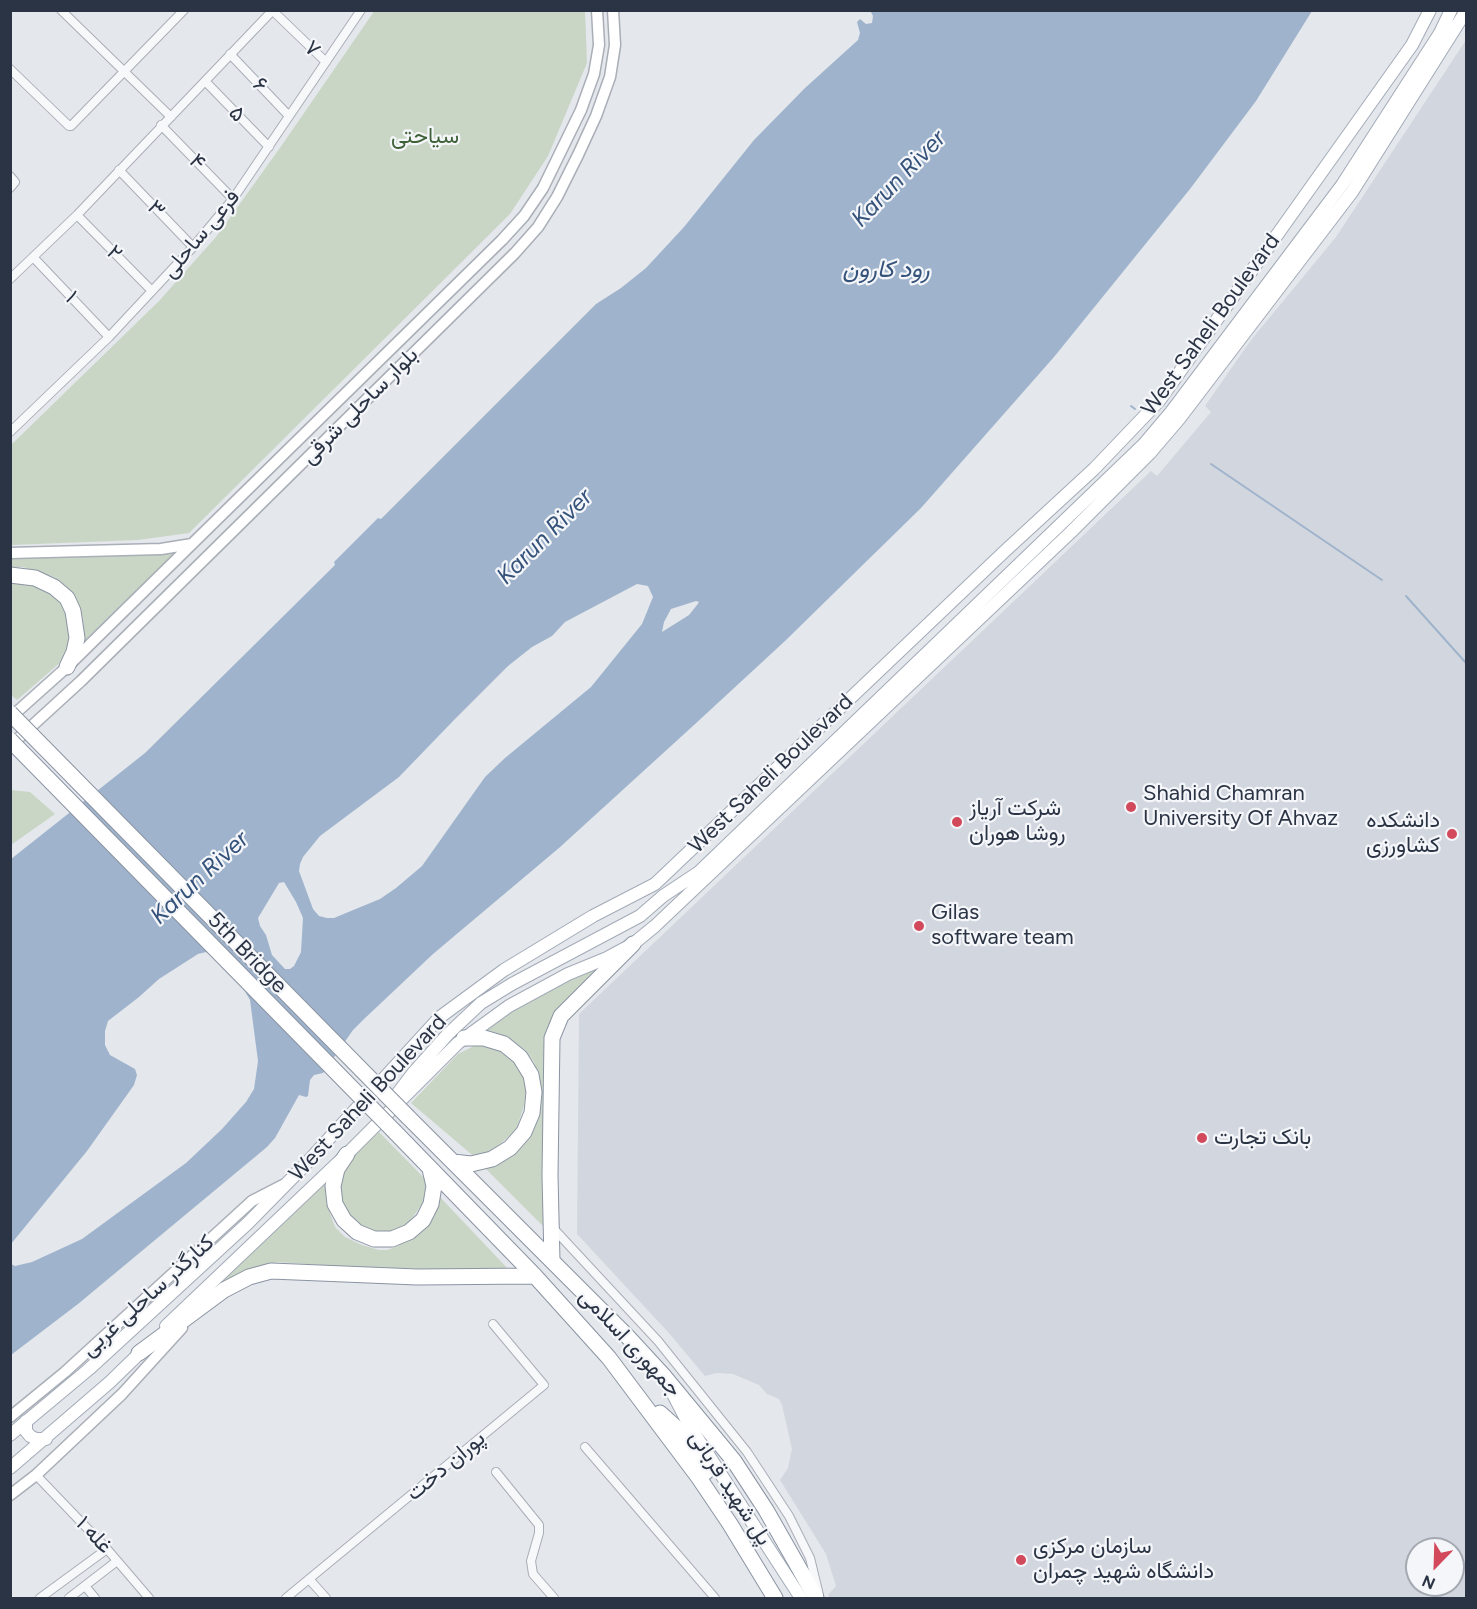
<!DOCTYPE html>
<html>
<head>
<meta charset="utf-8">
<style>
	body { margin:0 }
	#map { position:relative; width:1477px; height:1609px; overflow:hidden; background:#e4e7ec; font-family:Figtree,sans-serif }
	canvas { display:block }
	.frame { position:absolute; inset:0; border:12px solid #2b3445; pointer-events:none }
	.north { position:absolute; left:1405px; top:1537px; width:60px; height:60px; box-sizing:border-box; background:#f4f6f9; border:2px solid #a4a8b1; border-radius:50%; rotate:203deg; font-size:16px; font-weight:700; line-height:24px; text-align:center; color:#2b3445 }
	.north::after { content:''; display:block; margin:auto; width:21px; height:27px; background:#d1495b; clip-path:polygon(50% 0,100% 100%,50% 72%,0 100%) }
</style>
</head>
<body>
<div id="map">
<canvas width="1477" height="1609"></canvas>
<div class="frame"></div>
<div class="north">N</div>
</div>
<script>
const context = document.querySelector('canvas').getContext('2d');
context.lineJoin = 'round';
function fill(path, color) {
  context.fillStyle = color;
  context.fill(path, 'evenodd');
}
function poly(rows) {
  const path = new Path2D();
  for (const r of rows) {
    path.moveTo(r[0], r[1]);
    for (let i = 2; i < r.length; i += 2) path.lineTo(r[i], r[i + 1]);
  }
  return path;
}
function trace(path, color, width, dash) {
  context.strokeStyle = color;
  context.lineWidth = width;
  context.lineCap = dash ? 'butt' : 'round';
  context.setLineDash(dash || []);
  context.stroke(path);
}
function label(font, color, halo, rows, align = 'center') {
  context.font = font + ' Figtree,Vazirmatn,sans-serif';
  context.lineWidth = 4.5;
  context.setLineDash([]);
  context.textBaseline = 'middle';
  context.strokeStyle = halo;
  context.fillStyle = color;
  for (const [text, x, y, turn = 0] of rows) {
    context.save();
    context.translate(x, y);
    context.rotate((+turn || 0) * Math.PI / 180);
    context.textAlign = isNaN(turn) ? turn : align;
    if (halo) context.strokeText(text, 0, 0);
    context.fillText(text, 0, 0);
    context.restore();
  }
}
fill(poly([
	[1466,40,1466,1598,830,1598,828,1595,836,1586,826,1554,780,1480,788,1468,792,1449,782,1405,779,1399,767,1394,759,1385,733,1374,717,1373,705,1376,668,1332,577,1234,579,1014,1151,471,1157,476,1211,412,1205,406,1251,340,1336,237],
	[1417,1549,1453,1549,1453,1585,1417,1585]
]), '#d2d6de');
fill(poly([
	[375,10,585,11,587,63,548,156,510,214,189,533,138,540,11,545,11,445,159,301,216,237,282,145],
	[181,549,82,646,84,630,82,614,74,595,54,577,23,567,11,567,10,557],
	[11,580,27,581,50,589,62,601,69,616,71,639,62,661,17,700,11,695],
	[11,790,30,792,55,814,11,845],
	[610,962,553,1020,546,1229,485,1168,513,1151,537,1074,534,1062,525,1050,503,1035,491,1031,477,1032,553,987],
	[478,1044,494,1045,523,1067,527,1092,523,1109,516,1130,498,1146,477,1159,411,1103,458,1054],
	[379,1132,429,1183,425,1199,406,1228,386,1237,350,1225,338,1190,343,1174,352,1157],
	[334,1170,326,1202,335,1227,345,1237,362,1245,379,1250,387,1250,398,1246,418,1231,439,1196,510,1271,350,1267,277,1262,243,1272,204,1299]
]), '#c9d6c5');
fill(poly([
	[870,10,1312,11,1256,101,1190,189,1054,357,921,508,785,641,694,725,559,848,433,954,363,1020,353,1030,323,1073,314,1075,310,1080,308,1096,306,1097,299,1095,275,1138,267,1147,78,1304,11,1355,11,1264,15,1266,32,1262,82,1239,186,1163,222,1129,246,1102,254,1089,258,1061,250,1000,243,988,213,957,206,952,198,954,159,979,139,997,108,1021,105,1031,105,1045,110,1055,135,1069,137,1075,134,1085,87,1151,11,1244,11,859,145,753,335,565,334,562,378,518,381,519,596,304,621,288,646,268,684,227,754,140,805,88,858,40,860,33,857,22,860,19,866,24,872,23,873,16],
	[637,584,648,586,653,597,642,624,591,687,505,758,485,777,422,866,396,888,380,899,346,913,334,918,327,918,319,916,313,909,299,871,300,864,303,857,320,836,399,777,454,720,508,666,532,647,552,636,565,622],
	[696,601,699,602,697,605,689,615,662,632,664,622,671,609],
	[284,882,296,902,303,918,301,952,294,966,290,969,285,969,272,955,266,935,260,926,258,918,279,883]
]), '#9fb4cc');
trace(poly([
	[1131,406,1135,409],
	[1211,464,1382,580],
	[1406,596,1466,663]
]), '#9fb4cc', 2);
const street = poly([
	[61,10,171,117],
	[273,11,326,62],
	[230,54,289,116],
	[10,69,69,126,71,126,184,10],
	[205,81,269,147],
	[161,125,233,199],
	[119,170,193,247],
	[10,176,15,182,10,188],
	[77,215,152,291],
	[33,257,109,337],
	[10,279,77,215,273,10],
	[10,432,109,337,193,247,233,199,361,10],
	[553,1228,658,1341,747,1452,789,1516,810,1558,819,1595],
	[585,1447,715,1598],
	[496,1472,539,1525,539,1533,531,1561,533,1574,554,1598],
	[36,1475,107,1549,149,1598],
	[309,1579,326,1598],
	[85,1586,95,1598],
	[40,1598,107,1549],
	[69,1598,117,1561],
	[286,1598,544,1385,493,1324]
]);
const secondary = poly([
	[10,553,161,549,192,544],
	[10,718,67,667,192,544,502,240,524,216,543,188,581,110,594,74,599,45,597,10],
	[10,746,81,681,515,253,538,227,557,197,578,155,596,116,610,77,615,45,613,10],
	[10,1417,65,1372,252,1201,283,1185],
	[10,1495,36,1475,122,1394,182,1328]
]);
const primary = poly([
	[395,1097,414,1072,448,1034,481,1003,512,984,640,916,663,896,699,872,1144,444,1171,412,1342,185,1440,33,1451,10],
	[166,1326,347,1154,458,1043,509,1006,568,974,607,958,633,944,655,926,1071,532,1150,453,1179,419,1352,192,1466,11],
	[673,1394,689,1425,801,1598],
	[26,1421,26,1431,30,1436,36,1439,46,1439],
	[10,1435,89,1369,248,1223,303,1167,440,1017,504,970,593,916,655,884,1005,551,1094,469,1159,401,1412,45,1430,10],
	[10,1468,110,1382,146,1347]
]);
const highway = poly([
	[10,575,35,578,54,587,67,598,73,611,77,638,74,652,67,667],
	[408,1117,628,1337,663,1375,734,1461,766,1510,816,1598],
	[395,1132,535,1276,609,1358,699,1478,730,1524,775,1598],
	[347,1154,337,1169,333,1186,335,1204,344,1220,357,1232,374,1239,392,1239,409,1232,423,1220,431,1204,434,1186,430,1169],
	[453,1162,471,1164,492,1159,510,1148,524,1132,532,1113,534,1092,531,1075,520,1057,504,1044,484,1038,464,1038],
	[552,1261,550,1175,552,1038,561,1016,633,944],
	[139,1353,224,1290,249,1277,271,1271,417,1277,535,1276],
	[660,1413,680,1431,706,1472]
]);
trace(street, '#a9aeb7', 10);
trace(secondary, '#a9aeb7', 13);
trace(primary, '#a3abb8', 14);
trace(highway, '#8b94a3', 17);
trace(street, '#f7f8fa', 8);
trace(secondary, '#fff', 10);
trace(primary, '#fff', 12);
trace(highway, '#fff', 15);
const highwayBridge = poly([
	[10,713,408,1117],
	[10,740,395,1132]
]);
trace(highwayBridge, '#8b94a3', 17, []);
trace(highwayBridge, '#fff', 15);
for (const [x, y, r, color] of [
	[1131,807,6,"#d1495b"],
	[957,822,6,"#d1495b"],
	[1452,834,6,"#d1495b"],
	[919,926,6,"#d1495b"],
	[1202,1138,6,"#d1495b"],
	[1021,1560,6,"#d1495b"]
]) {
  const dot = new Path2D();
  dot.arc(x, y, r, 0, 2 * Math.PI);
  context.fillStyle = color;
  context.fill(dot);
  trace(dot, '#f4f6f9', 2);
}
label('22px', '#2b3445', '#f4f6f9', [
	["۷",312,49,44],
	["۶",260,85,46],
	["۵",237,114,46],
	["۴",197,162,46],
	["۳",156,209,46],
	["فرعی ساحلی",201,234,-50],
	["۲",114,253,45],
	["۱",71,297,47],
	["West Saheli Boulevard",1211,325,-54],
	["بلوار ساحلی شرقی",360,406,-45],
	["West Saheli Boulevard",771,774,-44],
	["5th Bridge",247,953,46],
	["West Saheli Boulevard",368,1098,-47],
	["کنارگذر ساحلی غربی",148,1296,-42],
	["جمهوری اسلامی",630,1343,47],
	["پوران دخت",446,1466,-40],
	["پل شهید قربانی",730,1488,57],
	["غله ۱",94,1535,47]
]);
label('22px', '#3f6138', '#f4f6f9', [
	["سیاحتی",425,137]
]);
label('22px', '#2b3445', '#f4f6f9', [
	["Shahid Chamran",1143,794],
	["University Of Ahvaz",1143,819],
	["شرکت آریاز",969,809],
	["روشا هوران",969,834],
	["دانشکده",1440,821,"right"],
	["کشاورزی",1440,846,"right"],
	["Gilas",931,913],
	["software team",931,938],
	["بانک تجارت",1214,1138],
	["سازمان مرکزی",1033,1547],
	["دانشگاه شهید چمران",1033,1572]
], 'left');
label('italic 24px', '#34527a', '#f4f6f9', [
	["Karun River",899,179,-46],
	["رود کارون",886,270],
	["Karun River",545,537,-45],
	["Karun River",200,878,-43]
]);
</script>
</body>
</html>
